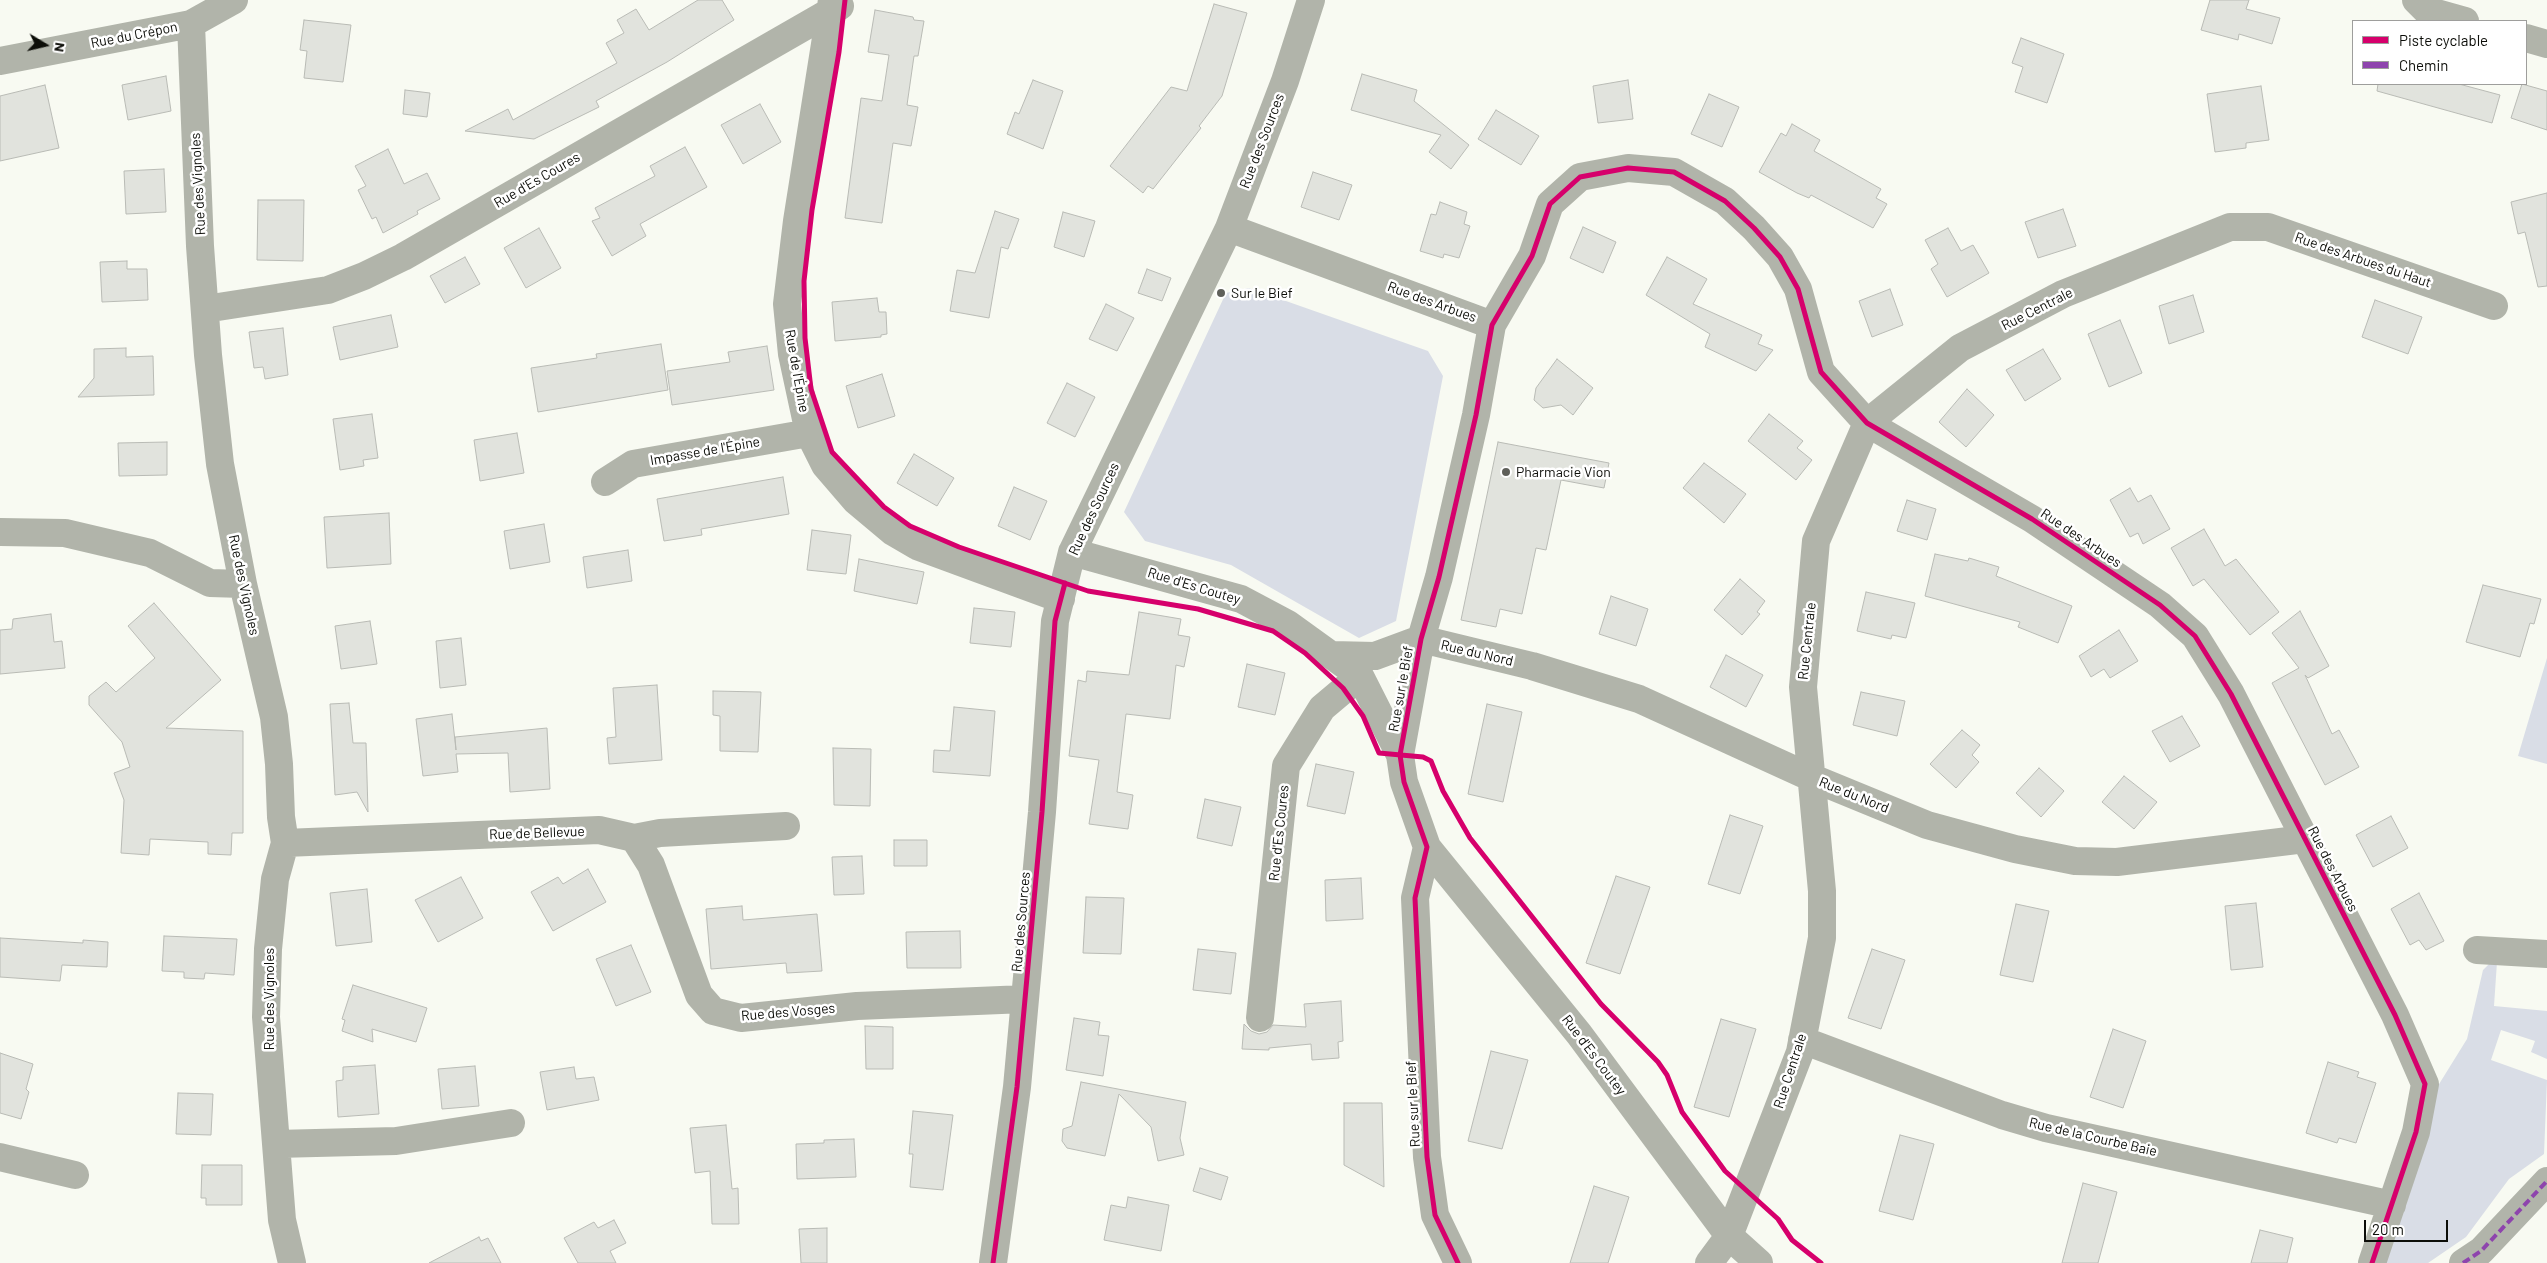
<!DOCTYPE html>
<html>
<head>
<meta charset="utf-8">
<style>
	body { margin:0 }
	#map { position:relative; width:2547px; height:1263px; overflow:hidden; background:#f8faf2; font-family:Barlow,sans-serif }
	canvas { display:block }
	.legend { position:absolute; left:2352px; top:20px; width:175px; height:65px; box-sizing:border-box; background:#fff; border:1px solid #9e9e9c; margin:0; padding:6px 9px; list-style:none; font-size:15px; color:#0c0d08 }
	.legend li { display:flex; align-items:center; gap:10px; height:25px }
	.legend b { width:25px; border:1px solid #9e9e9c }
	.north { position:absolute; left:20px; top:20px; width:50px; height:50px; -webkit-text-stroke:4px #fff; paint-order:stroke; rotate:99deg; font-size:14px; font-weight:700; line-height:20px; text-align:center; color:#0c0d08 }
	.north::after { content:''; display:block; margin:auto; width:18px; height:22px; background:#0c0d08; clip-path:polygon(50% 0,100% 100%,50% 72%,0 100%) }
	.scale { position:absolute; left:2364px; top:1220px; width:84px; height:22px; box-sizing:border-box; border:2px solid #0c0d08; border-top:0; padding-left:6px; font-size:15px; line-height:18px; white-space:nowrap; color:#0c0d08; -webkit-text-stroke:4px #fff; paint-order:stroke }
</style>
</head>
<body>
<div id="map">
<canvas width="2547" height="1263"></canvas>
<ul class="legend">
<li><b style="height:6px;background:#d6006c"></b>Piste cyclable</li>
<li><b style="height:6px;background:#8e44ad"></b>Chemin</li>
</ul>
<div class="north">N</div>
<div class="scale">20 m</div>
</div>
<script>
const context = document.querySelector('canvas').getContext('2d');
context.lineJoin = 'round';
function fill(path, color) {
  context.fillStyle = color;
  context.fill(path, 'evenodd');
}
function poly(rows) {
  const path = new Path2D();
  for (const r of rows) {
    path.moveTo(r[0], r[1]);
    for (let i = 2; i < r.length; i += 2) path.lineTo(r[i], r[i + 1]);
  }
  return path;
}
function trace(path, color, width, dash) {
  context.strokeStyle = color;
  context.lineWidth = width;
  context.lineCap = dash ? 'butt' : 'round';
  context.setLineDash(dash || []);
  context.stroke(path);
}
function label(font, color, halo, rows, align = 'center') {
  context.font = font + ' Barlow,sans-serif';
  context.lineWidth = 5;
  context.setLineDash([]);
  context.textBaseline = 'middle';
  context.strokeStyle = halo;
  context.fillStyle = color;
  for (const [text, x, y, turn = 0] of rows) {
    context.save();
    context.translate(x, y);
    context.rotate((+turn || 0) * Math.PI / 180);
    context.textAlign = isNaN(turn) ? turn : align;
    if (halo) context.strokeText(text, 0, 0);
    context.fillText(text, 0, 0);
    context.restore();
  }
}
fill(poly([
	[1249,288,1428,351,1443,376,1396,621,1359,638,1231,565,1145,541,1124,512,1226,293],
	[2547,658,2547,764,2518,756],
	[2497,962,2494,1006,2547,1011,2547,1059,2531,1052,2535,1041,2501,1030,2491,1060,2547,1080,2544,1154,2509,1179,2466,1237,2428,1263,2383,1263,2436,1089,2467,1039,2483,970,2489,964]
]), '#d9dde6');
const building = poly([
	[698,0,722,0,734,20,667,62,596,101,599,107,534,139,465,131,508,109,513,120,617,63,606,43,624,33,617,20,636,9,649,30,698,0],
	[2210,0,2249,0,2246,9,2280,18,2272,44,2239,34,2238,40,2201,30,2210,0],
	[1214,4,1247,13,1222,96,1199,126,1201,128,1153,189,1148,186,1143,193,1110,166,1171,87,1187,91,1214,4],
	[875,10,913,17,914,20,924,21,918,56,914,56,907,105,918,107,911,146,893,143,882,223,845,218,861,98,882,101,889,55,868,52,875,10],
	[304,20,351,25,343,82,304,78,307,51,300,50,304,20],
	[2021,38,2064,54,2047,103,2015,92,2023,67,2012,63,2021,38],
	[1362,74,1417,90,1414,101,1469,145,1451,169,1429,152,1441,135,1351,110,1362,74],
	[166,76,171,111,128,120,122,85,166,76],
	[1033,80,1063,91,1043,149,1007,134,1015,112,1019,114,1033,80],
	[1628,80,1633,119,1598,123,1593,86,1628,80],
	[2378,84,2459,84,2500,95,2492,123,2377,91,2378,84],
	[2522,84,2547,91,2547,130,2511,118,2522,84],
	[45,85,59,148,0,161,0,96,45,85],
	[2261,86,2269,140,2246,143,2246,148,2215,152,2207,94,2261,86],
	[405,90,430,93,427,117,403,114,405,90],
	[1709,94,1739,107,1722,147,1691,134,1709,94],
	[760,104,781,142,743,164,721,125,760,104],
	[1496,110,1539,136,1521,165,1478,139,1496,110],
	[1792,124,1820,140,1814,151,1881,189,1876,198,1887,204,1873,228,1811,195,1809,198,1797,193,1759,172,1781,133,1786,136,1792,124],
	[685,147,707,187,640,224,646,236,612,256,592,221,600,218,595,208,655,176,650,166,685,147],
	[388,149,404,184,427,173,440,199,417,211,418,214,383,233,376,217,372,219,358,190,366,186,355,166,388,149],
	[164,169,166,212,126,214,124,171,164,169],
	[1313,172,1352,185,1339,220,1301,207,1313,172],
	[2547,193,2547,286,2538,287,2525,232,2518,234,2511,202,2547,193],
	[258,200,304,200,303,261,257,260,258,200],
	[1440,202,1467,212,1464,224,1470,226,1459,258,1444,254,1443,258,1420,251,1431,214,1436,215,1440,202],
	[2063,209,2076,246,2038,258,2025,222,2063,209],
	[995,211,1019,219,1008,249,1001,247,989,318,950,311,957,270,975,273,995,211],
	[1063,212,1095,221,1084,257,1054,247,1063,212],
	[1583,227,1616,242,1603,273,1570,258,1583,227],
	[539,228,561,268,526,288,504,248,539,228],
	[1948,228,1961,251,1973,245,1989,273,1947,297,1931,269,1938,264,1925,240,1948,228],
	[465,257,480,284,445,303,430,276,465,257],
	[1667,257,1707,279,1693,304,1762,335,1758,344,1773,350,1756,371,1705,347,1710,334,1646,295,1667,257],
	[127,261,127,269,147,269,148,300,102,302,100,262,127,261],
	[1147,269,1171,278,1162,301,1138,293,1147,269],
	[1890,289,1903,325,1872,337,1859,301,1890,289],
	[2193,295,2204,332,2169,344,2159,306,2193,295],
	[877,298,879,312,886,312,887,334,881,335,881,337,835,341,832,302,877,298],
	[2375,300,2422,317,2408,354,2362,337,2375,300],
	[1106,304,1134,318,1117,351,1089,339,1106,304],
	[391,315,398,347,340,360,333,327,391,315],
	[2120,320,2142,373,2109,387,2088,334,2120,320],
	[283,328,288,375,265,379,263,367,254,368,249,332,283,328],
	[661,344,668,390,538,412,531,368,597,358,596,354,661,344],
	[767,346,774,390,672,405,667,371,730,362,728,352,767,346],
	[126,348,126,357,153,356,154,395,78,397,94,378,94,349,126,348],
	[2043,349,2061,379,2025,401,2006,370,2043,349],
	[1557,359,1593,388,1573,415,1561,405,1543,408,1534,400,1536,388,1557,359],
	[882,374,895,416,858,428,846,386,882,374],
	[1067,383,1095,397,1075,437,1047,423,1067,383],
	[1967,389,1994,415,1966,447,1939,422,1967,389],
	[372,414,378,458,363,460,364,466,340,470,333,419,372,414],
	[1769,414,1803,441,1797,448,1812,460,1796,480,1748,441,1769,414],
	[517,433,524,473,480,481,474,440,517,433],
	[167,442,167,475,119,476,118,443,167,442],
	[1498,442,1609,463,1604,488,1561,480,1546,550,1536,548,1522,614,1500,609,1496,627,1461,620,1498,442],
	[914,454,954,478,937,506,897,483,914,454],
	[1704,463,1746,494,1724,523,1683,488,1704,463],
	[783,477,789,514,701,529,702,535,664,541,657,499,783,477],
	[1014,487,1047,501,1030,540,998,526,1014,487],
	[2130,488,2138,502,2151,495,2170,529,2143,544,2138,533,2130,537,2110,500,2130,488],
	[1907,500,1936,509,1927,540,1897,531,1907,500],
	[389,513,391,564,327,568,324,517,389,513],
	[544,524,550,562,510,569,504,531,544,524],
	[2204,529,2225,566,2236,559,2279,612,2250,635,2204,579,2193,586,2171,548,2204,529],
	[812,530,851,535,846,574,807,570,812,530],
	[628,550,632,581,587,588,583,557,628,550],
	[1935,554,1968,561,1969,558,1999,567,1996,576,2072,606,2058,643,2018,627,2020,622,1925,596,1935,554],
	[859,559,924,572,917,604,854,591,859,559],
	[1740,579,1765,601,1757,612,1760,614,1742,635,1714,610,1740,579],
	[2483,585,2541,599,2534,624,2530,623,2520,657,2466,642,2483,585],
	[1866,592,1915,603,1906,638,1892,635,1891,639,1857,631,1866,592],
	[1611,596,1648,609,1636,646,1599,634,1611,596],
	[154,603,221,680,166,728,243,731,243,833,232,833,231,855,208,854,208,842,150,839,149,855,121,853,124,800,114,773,130,767,122,742,89,705,89,696,106,682,116,692,155,658,128,626,154,603],
	[974,608,1015,612,1011,647,970,643,974,608],
	[2300,611,2329,666,2308,678,2305,675,2332,734,2339,730,2359,767,2325,785,2272,683,2299,668,2272,633,2300,611],
	[1139,612,1181,619,1178,635,1190,637,1184,667,1176,665,1170,719,1126,714,1117,792,1133,795,1128,829,1089,824,1099,760,1069,756,1078,680,1086,682,1087,671,1129,675,1139,612],
	[51,614,54,642,62,641,65,668,0,674,0,630,12,629,13,619,51,614],
	[370,621,377,664,341,669,335,626,370,621],
	[2119,630,2138,661,2110,678,2104,669,2091,677,2079,656,2119,630],
	[461,638,466,685,440,688,436,641,461,638],
	[1726,655,1763,675,1746,707,1710,687,1726,655],
	[1247,664,1285,673,1275,715,1238,707,1247,664],
	[657,685,662,760,609,764,607,738,616,737,613,688,657,685],
	[713,691,761,692,758,752,720,751,720,716,713,715,713,691],
	[1861,692,1905,701,1897,736,1853,725,1861,692],
	[349,703,353,743,366,743,368,812,357,792,335,795,330,704,349,703],
	[1487,704,1522,712,1503,802,1468,794,1487,704],
	[954,707,995,711,990,776,933,772,934,750,950,751,954,707],
	[452,714,456,750,455,737,547,728,550,789,510,792,508,753,456,754,458,772,423,776,416,719,452,714],
	[2182,716,2200,746,2170,762,2152,731,2182,716],
	[1962,730,1980,745,1972,755,1979,762,1956,788,1930,764,1962,730],
	[833,748,871,749,870,806,834,805,833,748],
	[1316,764,1354,772,1345,814,1307,806,1316,764],
	[2039,768,2064,791,2041,817,2016,793,2039,768],
	[2124,776,2157,802,2134,829,2102,802,2124,776],
	[1205,799,1241,807,1232,846,1197,838,1205,799],
	[1730,815,1763,826,1740,894,1708,884,1730,815],
	[2391,816,2408,848,2373,867,2356,835,2391,816],
	[894,840,927,840,927,866,894,866,894,840],
	[862,856,864,894,834,895,832,857,862,856],
	[588,869,606,902,553,931,531,892,558,877,563,884,588,869],
	[1616,876,1650,887,1620,974,1586,963,1616,876],
	[461,877,483,918,438,942,415,900,461,877],
	[1361,878,1363,919,1326,921,1325,880,1361,878],
	[367,889,372,942,336,946,330,893,367,889],
	[2419,893,2444,941,2426,950,2419,940,2410,945,2391,909,2419,893],
	[1086,897,1124,898,1121,954,1083,953,1086,897],
	[2256,903,2263,967,2231,970,2225,906,2256,903],
	[2016,904,2049,911,2033,982,2000,975,2016,904],
	[742,906,743,920,817,914,822,971,787,973,786,963,711,969,706,909,742,906],
	[960,931,961,968,907,968,906,932,960,931],
	[164,936,237,939,234,975,205,973,204,979,184,978,184,972,162,971,164,936],
	[0,938,83,943,83,940,108,942,107,967,62,965,60,981,0,977,0,938],
	[631,945,651,992,616,1006,596,959,631,945],
	[1198,949,1236,953,1231,994,1193,990,1198,949],
	[1872,949,1905,960,1881,1029,1848,1018,1872,949],
	[353,985,427,1008,416,1042,372,1029,373,1042,342,1031,345,1020,342,1019,353,985],
	[1341,1001,1343,1041,1338,1042,1339,1058,1312,1060,1311,1044,1269,1048,1269,1050,1242,1049,1244,1024,1251,1031,1259,1034,1267,1032,1273,1025,1306,1027,1304,1004,1341,1001],
	[1074,1018,1100,1022,1098,1035,1109,1036,1103,1076,1066,1070,1074,1018],
	[1721,1019,1756,1029,1729,1117,1694,1107,1721,1019],
	[865,1026,893,1027,893,1069,866,1069,865,1026],
	[2113,1029,2146,1041,2123,1108,2090,1097,2113,1029],
	[1491,1051,1528,1060,1502,1149,1468,1141,1491,1051],
	[0,1053,33,1064,26,1089,29,1092,21,1119,0,1113,0,1053],
	[2328,1062,2359,1072,2357,1077,2376,1083,2356,1143,2339,1138,2337,1143,2306,1133,2328,1062],
	[375,1065,379,1114,338,1117,336,1081,343,1080,343,1067,375,1065],
	[475,1066,479,1106,442,1109,438,1069,475,1066],
	[574,1067,576,1079,594,1077,599,1100,547,1110,540,1072,574,1067],
	[1081,1082,1186,1102,1180,1138,1184,1155,1158,1161,1151,1127,1119,1094,1105,1156,1067,1148,1062,1141,1063,1129,1072,1126,1081,1082],
	[178,1093,213,1094,211,1135,176,1134,178,1093],
	[1344,1103,1382,1103,1384,1187,1344,1165,1344,1103],
	[913,1111,953,1115,943,1190,910,1187,913,1154,909,1154,913,1111],
	[726,1125,732,1189,738,1188,739,1224,712,1224,710,1171,695,1173,690,1128,726,1125],
	[1900,1135,1934,1144,1913,1220,1879,1211,1900,1135],
	[854,1139,856,1177,797,1179,796,1144,824,1143,824,1140,854,1139],
	[202,1165,242,1165,242,1205,206,1205,206,1198,201,1198,202,1165],
	[1200,1168,1228,1177,1221,1200,1193,1191,1200,1168],
	[2083,1183,2117,1192,2098,1263,2062,1263,2083,1183],
	[1594,1186,1629,1197,1608,1263,1570,1263,1594,1186],
	[1128,1197,1169,1205,1161,1251,1104,1240,1111,1205,1126,1208,1128,1197],
	[614,1220,626,1243,610,1251,616,1263,578,1263,564,1238,594,1222,598,1228,614,1220],
	[827,1228,827,1263,801,1263,799,1229,827,1228],
	[2260,1230,2293,1238,2287,1263,2251,1263,2260,1230],
	[479,1237,481,1241,488,1238,501,1263,429,1263,479,1237]
]);
fill(building, '#e1e3dd');
trace(building, '#b9bbb5', 1);
trace(poly([
	[832,0,797,221,787,304,792,354,809,433,825,465,856,501,893,532,917,546,1061,599],
	[2416,0,2426,10,2465,21],
	[191,24,200,246,208,355,220,464,243,584,274,717,279,764,281,817,285,843,275,879,268,949,266,1017,282,1220,292,1263],
	[2526,38,2547,44],
	[0,61,191,24,234,0],
	[1229,228,1492,325],
	[205,309,328,290,364,276,403,257,840,6],
	[605,482,633,464,809,433],
	[0,532,65,533,150,553,210,583,243,584],
	[1072,552,1241,599,1288,624,1360,676,1400,755],
	[1421,639,1532,666,1639,699,1810,777,1927,825,2015,849,2075,861,2117,862,2305,839],
	[1332,655,1375,656,1421,639],
	[634,838,651,865,699,995,713,1011,741,1018,857,1006,1025,999],
	[285,843,599,830,634,838,660,833,786,826],
	[1427,847,1579,1034,1729,1236,1759,1263],
	[2477,950,2547,954],
	[1260,1018,1286,766,1322,708,1360,676],
	[1802,1040,2002,1115,2046,1128,2392,1205],
	[276,1144,396,1141,511,1123],
	[0,1157,75,1175],
	[993,1263,1017,1087,1042,812,1055,621,1072,552,1229,228,1285,81,1311,0],
	[1458,1263,1435,1215,1427,1157,1415,898,1427,847,1404,782,1400,755,1421,639,1439,577,1476,415,1492,325,1532,256,1550,204,1580,177,1628,168,1674,172,1725,201,1754,228,1780,257,1798,289,1821,372,1867,423,2032,519,2160,605,2195,636,2231,694,2395,1015,2425,1084,2416,1132,2372,1263],
	[1709,1263,1729,1236,1800,1052,1822,938,1822,891,1803,687,1816,541,1867,423,1960,348,2063,294,2230,227,2268,227,2494,306],
	[2463,1263,2481,1251,2547,1181]
]), '#b1b4aa', 28);
trace(poly([
	[2463,1263,2481,1251,2547,1181]
]), '#8e44ad', 4, [8, 4]);
trace(poly([
	[845,0,839,52,812,210,804,281,805,338,811,389,832,452,884,507,910,526,959,547,1088,591,1198,609,1273,631,1305,653,1343,688,1363,716,1379,753,1423,757,1431,761,1443,791,1470,838,1601,1004,1658,1062,1667,1075,1682,1112,1725,1171,1778,1219,1792,1240,1821,1263],
	[993,1263,1017,1087,1042,812,1055,621,1065,583],
	[1458,1263,1435,1215,1427,1157,1415,898,1427,847,1404,782,1400,755,1421,639,1439,577,1476,415,1492,325,1532,256,1550,204,1580,177,1628,168,1674,172,1725,201,1754,228,1780,257,1798,289,1821,372,1867,423,2032,519,2160,605,2195,636,2231,694,2395,1015,2425,1084,2416,1132,2372,1263]
]), '#d6006c', 5);
for (const [x, y, r, color] of [
	[1221,293,5,"#5f605a"],
	[1506,472,5,"#5f605a"]
]) {
  const dot = new Path2D();
  dot.arc(x, y, r, 0, 2 * Math.PI);
  context.fillStyle = color;
  context.fill(dot);
  trace(dot, '#fff', 2);
}
label('14px', '#0c0d08', '#fff', [
	["Rue du Crépon",134,35,-11],
	["Rue des Sources",1262,141,-69],
	["Rue d'Es Coures",537,180,-30],
	["Rue des Vignoles",198,184,-93],
	["Rue des Arbues du Haut",2363,260,19],
	["Rue des Arbues",1432,302,20],
	["Rue Centrale",2037,309,-27],
	["Rue de l'Épine",797,371,80],
	["Impasse de l'Épine",705,451,-10],
	["Rue des Sources",1094,509,-65],
	["Rue des Arbues",2081,538,34],
	["Rue des Vignoles",244,585,78],
	["Rue d'Es Coutey",1194,586,17],
	["Rue Centrale",1807,641,-84],
	["Rue du Nord",1477,653,13],
	["Rue sur le Bief",1401,689,-80],
	["Rue du Nord",1854,795,22],
	["Rue de Bellevue",537,833,-2],
	["Rue d'Es Coures",1279,833,-84],
	["Rue des Arbues",2333,869,63],
	["Rue des Sources",1021,922,-85],
	["Rue des Vignoles",269,999,-90],
	["Rue des Vosges",788,1012,-5],
	["Rue d'Es Coutey",1594,1055,53],
	["Rue Centrale",1790,1071,-72],
	["Rue sur le Bief",1413,1104,-93],
	["Rue de la Courbe Baie",2093,1137,13]
]);
label('14px', '#0c0d08', '#fff', [
	["Sur le Bief",1231,293],
	["Pharmacie Vion",1516,472]
], 'left');
</script>
</body>
</html>
